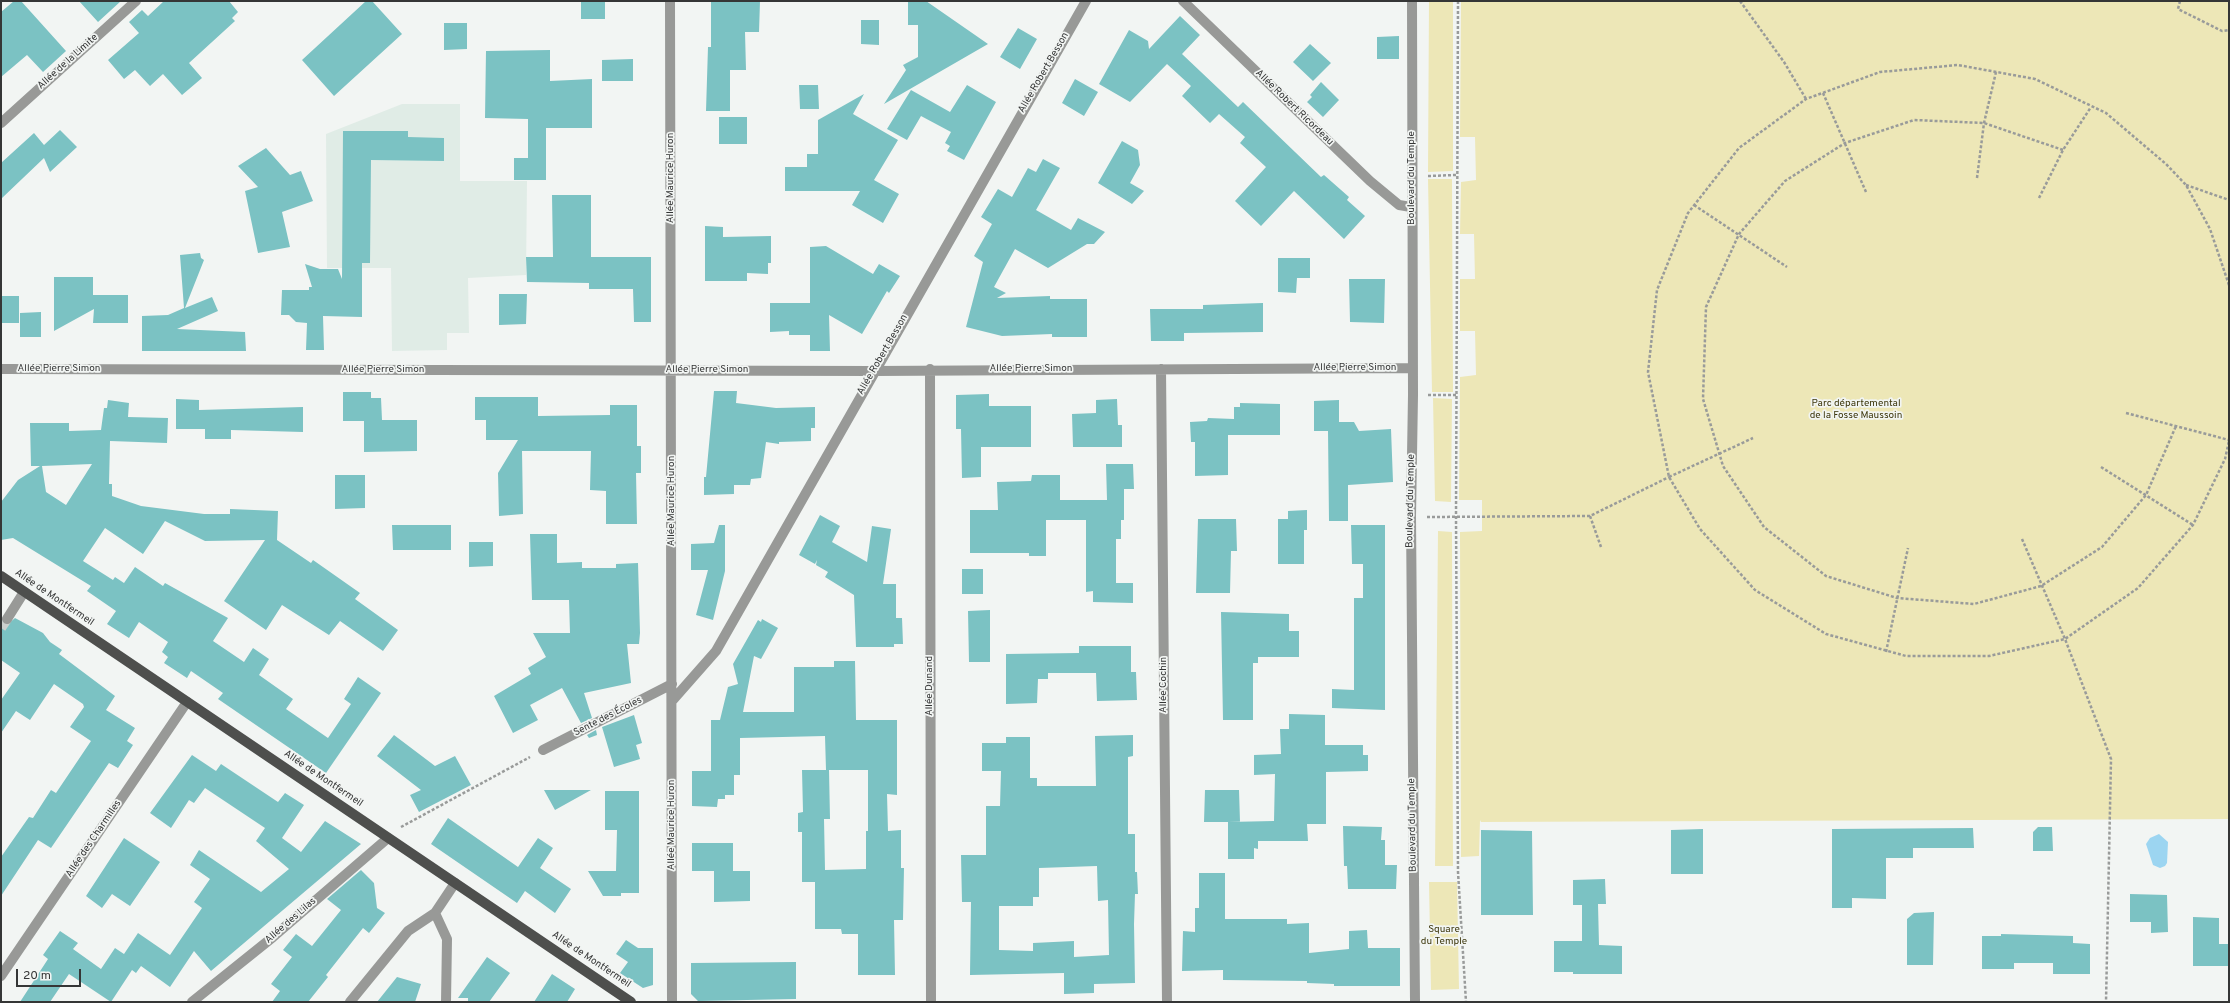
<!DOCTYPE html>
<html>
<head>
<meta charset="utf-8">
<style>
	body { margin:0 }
	#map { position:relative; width:2230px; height:1003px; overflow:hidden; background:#f2f5f3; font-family:Overpass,sans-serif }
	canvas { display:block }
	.frame { position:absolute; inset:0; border:2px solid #353636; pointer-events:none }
	.scale { position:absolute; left:16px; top:969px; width:65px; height:18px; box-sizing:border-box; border:2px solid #353636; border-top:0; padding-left:5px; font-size:12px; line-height:14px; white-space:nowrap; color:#353636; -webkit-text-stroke:3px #f2f5f3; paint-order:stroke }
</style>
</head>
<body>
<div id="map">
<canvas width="2230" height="1003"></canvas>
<div class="frame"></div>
<div class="scale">20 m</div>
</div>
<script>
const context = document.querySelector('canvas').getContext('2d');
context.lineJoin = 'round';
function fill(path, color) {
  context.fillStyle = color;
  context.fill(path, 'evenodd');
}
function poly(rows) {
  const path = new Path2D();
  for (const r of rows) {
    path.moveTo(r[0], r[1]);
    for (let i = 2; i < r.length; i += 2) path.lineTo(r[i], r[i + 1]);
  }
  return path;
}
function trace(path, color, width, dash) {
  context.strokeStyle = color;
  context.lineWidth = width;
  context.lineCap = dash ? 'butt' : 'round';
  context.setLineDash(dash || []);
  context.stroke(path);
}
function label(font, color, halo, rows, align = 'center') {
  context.font = font + ' Overpass,sans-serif';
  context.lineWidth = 3.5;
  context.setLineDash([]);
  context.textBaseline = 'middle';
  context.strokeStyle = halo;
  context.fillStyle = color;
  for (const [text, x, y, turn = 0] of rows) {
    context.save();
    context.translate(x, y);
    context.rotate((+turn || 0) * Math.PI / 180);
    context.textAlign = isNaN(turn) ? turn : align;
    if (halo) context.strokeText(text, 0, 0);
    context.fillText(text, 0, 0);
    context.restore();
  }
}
fill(poly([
	[402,104,460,104,460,181,527,181,526,275,468,278,469,333,447,333,447,350,392,351,391,268,327,268,326,134]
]), '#e0ece6');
fill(poly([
	[1429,1,1453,1,1453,171,1428,172],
	[1461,1,2229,1,2229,819,1481,822,1480,820,1479,856,1461,857,1460,532,1482,531,1482,500,1459,500,1460,377,1476,375,1475,331,1460,331,1460,279,1475,279,1474,234,1460,234,1461,182,1476,180,1475,137,1460,137],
	[1428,179,1452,179,1453,392,1432,392],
	[1433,398,1452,399,1451,502,1435,501],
	[1438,531,1452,532,1453,866,1435,866],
	[1429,882,1457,882,1459,989,1431,990]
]), '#ede7b7');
fill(poly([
	[2159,834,2168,842,2167,863,2165,866,2160,868,2153,865,2146,844,2150,838]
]), '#9cd5f1');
fill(poly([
	[14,1,21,1,66,51,43,72,27,55,1,77,1,12],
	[79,1,121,1,98,22],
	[164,1,229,1,238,12,232,18,235,21,189,63,202,78,182,95,163,74,150,86,135,70,124,79,108,60,139,33,129,22,142,10,148,16],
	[366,1,372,1,402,34,334,96,302,60],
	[581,1,605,1,605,19,581,19],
	[711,1,760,1,759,32,745,32,746,70,730,70,730,111,706,111,708,47,711,47],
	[908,1,926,1,988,44,884,104,906,70,903,65,918,57,918,25,908,25],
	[1180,16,1200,35,1182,54,1238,107,1243,102,1321,177,1324,175,1349,197,1347,200,1365,216,1344,239,1294,191,1261,226,1235,201,1266,167,1240,143,1245,137,1219,114,1210,123,1182,96,1191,86,1167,64,1130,102,1099,84,1129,30,1148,41,1149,49],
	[861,20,879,20,879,45,861,44],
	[444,23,467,23,467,49,444,50],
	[1018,28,1037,39,1020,69,1000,57],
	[1399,36,1399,59,1377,59,1377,37],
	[1310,44,1331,63,1313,81,1293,62],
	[550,50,550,81,592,79,592,128,546,128,546,180,514,180,514,158,528,158,528,119,485,118,486,51],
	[633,59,633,81,602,81,602,60],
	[1075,79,1098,92,1084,116,1062,103],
	[1321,82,1339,100,1323,117,1307,102,1312,97,1310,95],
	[799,85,818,85,819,109,800,109],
	[967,85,996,102,964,160,947,151,950,146,945,143,951,132,921,116,907,140,887,129,911,90,950,112],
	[864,94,853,114,898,140,874,180,899,194,883,223,852,205,860,191,785,191,785,167,807,167,807,154,818,154,818,120],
	[719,117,747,117,747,144,719,144],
	[60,130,77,147,50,172,44,158,1,199,1,163,34,133,44,145],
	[343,131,408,131,408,137,444,138,444,161,371,160,370,263,362,263,362,317,323,316,324,350,306,350,307,323,296,322,289,315,281,315,282,290,309,290,309,287,312,287,305,264,320,269,338,269,342,279],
	[1122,141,1138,150,1140,165,1130,183,1144,191,1132,204,1098,183],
	[266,148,290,175,301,171,313,201,282,212,290,247,258,253,245,191,258,187,238,166],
	[1043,159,1060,168,1036,210,1071,230,1078,218,1105,232,1094,244,1087,244,1048,268,1015,249,994,287,1006,293,997,298,1050,296,1050,299,1087,299,1087,337,1052,337,1052,334,1002,336,966,327,983,262,974,256,992,224,981,217,998,189,1012,197,1028,168,1036,172],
	[552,195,591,195,591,257,651,257,651,322,634,322,633,289,589,289,589,283,527,282,526,257,553,257],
	[705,226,723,227,723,237,771,236,771,263,768,263,768,274,747,273,747,281,705,281],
	[826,246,873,274,879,264,900,276,889,293,887,291,862,334,829,315,830,351,810,351,810,335,789,335,789,331,770,332,770,303,810,303,810,247],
	[200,253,201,258,204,260,185,308,212,297,218,311,177,329,245,332,246,351,142,351,142,316,168,315,184,308,180,255],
	[1278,258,1310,258,1310,278,1297,278,1296,293,1278,292],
	[54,277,93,277,93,295,128,295,128,323,93,323,94,309,54,331],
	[1349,279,1385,279,1384,323,1350,322],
	[499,294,527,294,526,324,499,325],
	[1,296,19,296,19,323,1,323],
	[1263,303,1263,332,1184,333,1184,341,1151,341,1150,309,1203,309,1203,305],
	[41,312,41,337,20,337,20,313],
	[714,391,737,391,736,403,776,408,815,407,815,428,811,428,811,441,779,442,779,444,766,442,761,478,751,479,750,485,734,485,734,494,704,495,704,477,706,477],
	[343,392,371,392,371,398,381,398,382,420,417,420,417,451,364,452,364,421,343,421],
	[989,394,989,406,1031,406,1031,447,981,447,981,477,962,478,961,429,956,429,956,395],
	[475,397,538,397,538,416,610,415,610,405,637,405,637,446,641,446,641,473,636,473,637,524,606,524,606,491,590,490,591,451,522,451,523,514,499,516,498,473,518,440,486,440,486,420,475,420],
	[176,399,199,400,199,410,303,407,303,432,231,430,231,439,205,439,205,429,176,429],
	[1117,399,1118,425,1122,425,1122,447,1073,447,1072,414,1096,413,1096,400],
	[108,400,129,403,128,417,168,418,167,443,110,441,109,484,112,484,112,496,141,506,204,514,230,514,230,509,278,511,277,540,311,563,313,560,360,593,355,599,398,630,383,651,340,621,329,635,282,605,266,630,224,601,265,540,205,541,165,521,143,554,105,528,83,561,113,580,115,577,124,583,135,567,163,586,165,583,228,618,213,641,244,662,253,648,269,659,259,675,293,699,286,709,328,738,351,704,344,699,358,677,381,693,326,773,218,699,223,693,191,671,187,678,164,663,168,657,162,652,168,642,139,622,129,638,107,624,116,611,87,591,91,586,13,538,1,540,1,502,18,480,40,466,31,466,30,423,69,423,69,431,101,430,104,408,107,408],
	[92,464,66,505,46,492,42,466],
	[1339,400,1339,422,1354,422,1359,431,1391,429,1393,482,1348,485,1348,521,1329,521,1328,431,1314,431,1314,401],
	[1240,403,1280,404,1280,435,1228,435,1228,475,1195,476,1195,442,1191,442,1190,422,1207,421,1208,418,1234,419,1234,407,1240,407],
	[1106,464,1133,464,1134,489,1124,489,1124,520,1121,520,1121,539,1116,539,1116,583,1133,583,1133,603,1093,602,1093,591,1086,592,1086,520,1046,520,1046,556,1029,556,1029,553,970,553,970,510,998,510,997,482,1031,481,1032,475,1060,475,1060,500,1107,500],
	[335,475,365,475,365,508,335,509],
	[1307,510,1307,530,1304,530,1304,564,1278,564,1278,519,1288,519,1288,511],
	[820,515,840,526,832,542,867,562,872,526,891,529,883,584,896,584,896,618,902,618,903,644,894,644,894,647,856,647,854,595,825,577,828,572,816,565,817,560,815,564,799,555],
	[1198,519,1236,519,1237,551,1231,551,1230,593,1196,593],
	[392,525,451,525,451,550,393,550],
	[719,525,725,525,725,571,713,620,696,615,708,570,691,570,691,544,714,543],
	[1351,525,1385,525,1385,710,1332,708,1332,689,1354,690,1354,598,1363,598,1363,564,1352,564],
	[530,534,557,534,557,563,582,562,582,568,616,568,616,564,638,563,640,633,639,644,627,644,631,683,584,693,592,718,581,723,562,688,530,705,538,720,513,733,494,696,531,674,528,668,546,657,533,633,570,633,569,600,532,600],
	[469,542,493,542,493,566,469,567],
	[962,569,983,569,983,594,962,594],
	[990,610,990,662,969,662,968,611],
	[1221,612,1289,614,1289,631,1299,631,1299,657,1258,657,1258,663,1253,663,1253,720,1223,720],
	[15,618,43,633,50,642,62,650,59,654,115,696,106,710,135,728,127,741,133,745,118,768,109,763,51,848,38,840,1,896,1,857,29,817,33,818,51,790,56,793,91,741,70,727,84,707,83,704,54,684,30,720,16,711,1,733,1,700,20,673,1,660,1,621,7,625],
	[762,619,778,628,761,659,754,656,743,712,794,712,794,667,834,667,834,661,855,661,856,720,897,720,897,795,887,794,888,831,901,830,901,868,904,868,903,920,894,920,895,975,858,975,858,934,842,934,841,929,815,929,815,882,802,882,802,832,798,832,798,813,803,812,802,770,826,770,825,736,740,738,740,775,734,775,734,795,725,795,725,799,718,799,717,807,692,806,692,771,711,771,711,720,720,720,728,687,738,684,733,664,758,620,761,622],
	[829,770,868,770,868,831,866,831,866,869,825,870,824,819,830,819],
	[1079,646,1131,646,1131,672,1136,672,1137,700,1097,701,1096,673,1048,673,1048,679,1038,679,1037,703,1006,704,1006,654,1079,653],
	[1289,714,1325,715,1325,745,1363,745,1363,755,1368,755,1368,771,1326,772,1326,824,1307,824,1308,841,1258,841,1258,849,1254,848,1254,859,1228,859,1228,822,1274,821,1275,774,1254,775,1254,755,1281,754,1280,729,1289,729],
	[634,715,642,743,636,745,640,759,614,767,602,727],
	[596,730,597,735,589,738,587,735],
	[394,735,435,766,455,756,471,785,419,812,410,795,421,790,377,756],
	[1133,735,1133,756,1128,757,1128,834,1135,834,1135,872,1137,872,1138,894,1135,894,1134,924,1135,983,1094,984,1094,993,1064,994,1064,973,970,975,971,902,962,902,961,855,986,855,986,806,1000,806,1001,771,982,771,982,743,1006,743,1006,737,1030,737,1030,778,1037,778,1037,786,1096,786,1095,736],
	[1097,866,1098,901,1108,900,1109,955,1074,957,1074,941,1033,943,1033,951,999,950,999,906,1033,906,1033,897,1039,897,1039,868],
	[192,755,216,771,221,764,278,802,285,793,304,805,282,838,301,852,325,821,361,844,211,971,194,951,170,987,141,966,136,973,132,970,111,1002,69,974,50,1002,20,1002,48,959,43,955,60,931,78,943,73,949,101,969,115,948,124,954,138,933,170,955,202,908,194,902,210,879,190,865,199,850,261,892,289,869,256,841,265,828,205,788,194,803,189,800,171,828,150,813],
	[544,790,591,790,555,810],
	[1205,790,1239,790,1240,822,1204,822],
	[605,791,639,791,639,893,621,893,621,896,603,896,588,871,616,871,617,830,605,830],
	[448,818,518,867,538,838,553,848,540,868,571,889,555,913,525,891,517,903,431,844],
	[1343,826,1382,827,1381,840,1385,840,1385,865,1397,865,1396,889,1348,889,1347,866,1344,866],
	[2038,827,2052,827,2053,851,2033,851,2033,832],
	[1973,828,1974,848,1913,848,1913,858,1886,858,1886,899,1852,898,1852,908,1832,908,1832,829],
	[1703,829,1703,874,1671,874,1671,830],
	[1481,830,1532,831,1533,915,1481,915],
	[124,838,160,862,130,906,112,894,102,908,86,896],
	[692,843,733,843,733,871,750,871,750,901,714,902,714,871,692,871],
	[361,870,374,883,377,908,385,913,369,933,363,928,326,975,328,977,308,1002,272,1002,280,991,271,984,292,957,283,950,296,934,312,946,341,910,327,899],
	[1199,873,1225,873,1225,919,1287,919,1287,924,1309,923,1309,953,1349,949,1349,931,1367,930,1368,948,1400,948,1400,986,1334,986,1334,984,1307,983,1307,981,1223,980,1223,970,1182,971,1183,931,1195,932,1195,908,1199,908],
	[1605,879,1606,904,1598,904,1599,945,1622,946,1622,974,1573,974,1573,972,1554,972,1554,941,1582,941,1582,905,1573,905,1573,880],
	[2130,894,2167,895,2168,932,2151,933,2151,922,2130,922],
	[1934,912,1933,965,1907,965,1907,919,1914,913],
	[2193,917,2219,918,2219,944,2229,944,2229,966,2193,966],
	[2001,934,2073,936,2073,943,2090,944,2090,974,2053,974,2053,963,2014,963,2014,969,1982,969,1982,936,2001,936],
	[626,940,638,948,653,948,653,985,643,988,620,973,628,962,616,954],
	[487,957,510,973,489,1002,468,1002,468,998,458,998],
	[796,962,796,999,698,1001,691,994,691,963],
	[552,974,575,989,567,1002,534,1002],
	[397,977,421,984,415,1002,377,1002]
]), '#7bc2c3');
trace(poly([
	[1,628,7,619]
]), '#cccfcd', 10, [10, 5]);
trace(poly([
	[1458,1,1456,517,1458,872,1466,1002],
	[1740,1,1784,62,1806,99],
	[2180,1,2178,9,2222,31,2229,30],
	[1823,93,1866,192],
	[2063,150,1984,123,1914,120,1845,143,1785,181,1739,234,1706,307,1703,399,1723,466,1764,527,1826,576,1897,598,1974,604,2041,586,2102,547,2146,495,2176,426],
	[1428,176,1456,175],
	[1977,178,1984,123,1996,72],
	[2186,185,2229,200],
	[2039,198,2063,150,2091,107],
	[1694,205,1787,267],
	[2229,285,2210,229,2186,185,2166,164,2106,113,2035,79,1958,65,1880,72,1806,99,1739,148,1688,213,1657,290,1648,372,1669,477,1700,529,1755,590,1826,634,1906,656,1989,656,2065,639,2138,588,2193,525,2225,459,2229,441],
	[1428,395,1456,395],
	[2126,413,2229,440],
	[2101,467,2193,525],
	[1590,516,1601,547],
	[1427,517,1590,516,1669,477],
	[2022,539,2065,639,2111,759,2106,1002],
	[1886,652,1908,548],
	[401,827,530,757]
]), '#999b9a', 2.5, [3, 2]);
trace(poly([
	[670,1,672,1002],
	[1183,1,1370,181,1399,205,1411,207],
	[1412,1,1413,395,1411,517,1415,1002],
	[1,123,136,1],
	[1,369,874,371,1413,368],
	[930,369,931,1002],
	[1161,369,1167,1002],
	[7,619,24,592],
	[672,701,716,651,1086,1],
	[543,750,672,684],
	[435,913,447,939,446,1002],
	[1,976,187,702],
	[192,1002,273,937,388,838],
	[350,1002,408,931,435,913,455,883]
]), '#989997', 10);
trace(poly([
	[1,576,631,1002]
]), '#4e4f4d', 10);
trace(poly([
	[1669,477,1753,438]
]), '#999b9a', 2.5, [3, 2]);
label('10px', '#353636', '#f2f5f3', [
	["Allée de la Limite",68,62,-42],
	["Allée Robert Besson",1044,73,-60],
	["Allée Robert Ricordeau",1294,108,44],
	["Allée Maurice Huron",671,178,-90],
	["Boulevard du Temple",1412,178,-90],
	["Allée Robert Besson",883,355,-60],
	["Allée Pierre Simon",1355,368],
	["Allée Pierre Simon",59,369],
	["Allée Pierre Simon",1031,369],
	["Allée Pierre Simon",383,370],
	["Allée Pierre Simon",707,370],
	["Allée Maurice Huron",672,501,-90],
	["Boulevard du Temple",1411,501,-89],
	["Allée de Montfermeil",54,598,34],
	["Allée Cochin",1164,685,-90],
	["Allée Dunand",930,686,-90],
	["Sente des Écoles",608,717,-27],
	["Allée de Montfermeil",323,779,34],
	["Allée Maurice Huron",672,825,-90],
	["Boulevard du Temple",1413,825,-91],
	["Allée des Charmilles",94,839,-56],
	["Allée des Lilas",291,921,-41],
	["Allée de Montfermeil",591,960,34]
]);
label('10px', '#3d370c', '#f2f5f3', [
	["Parc départemental",1856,404],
	["de la Fosse Maussoin",1856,416],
	["Square",1444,930],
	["du Temple",1444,942]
]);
</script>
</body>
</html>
